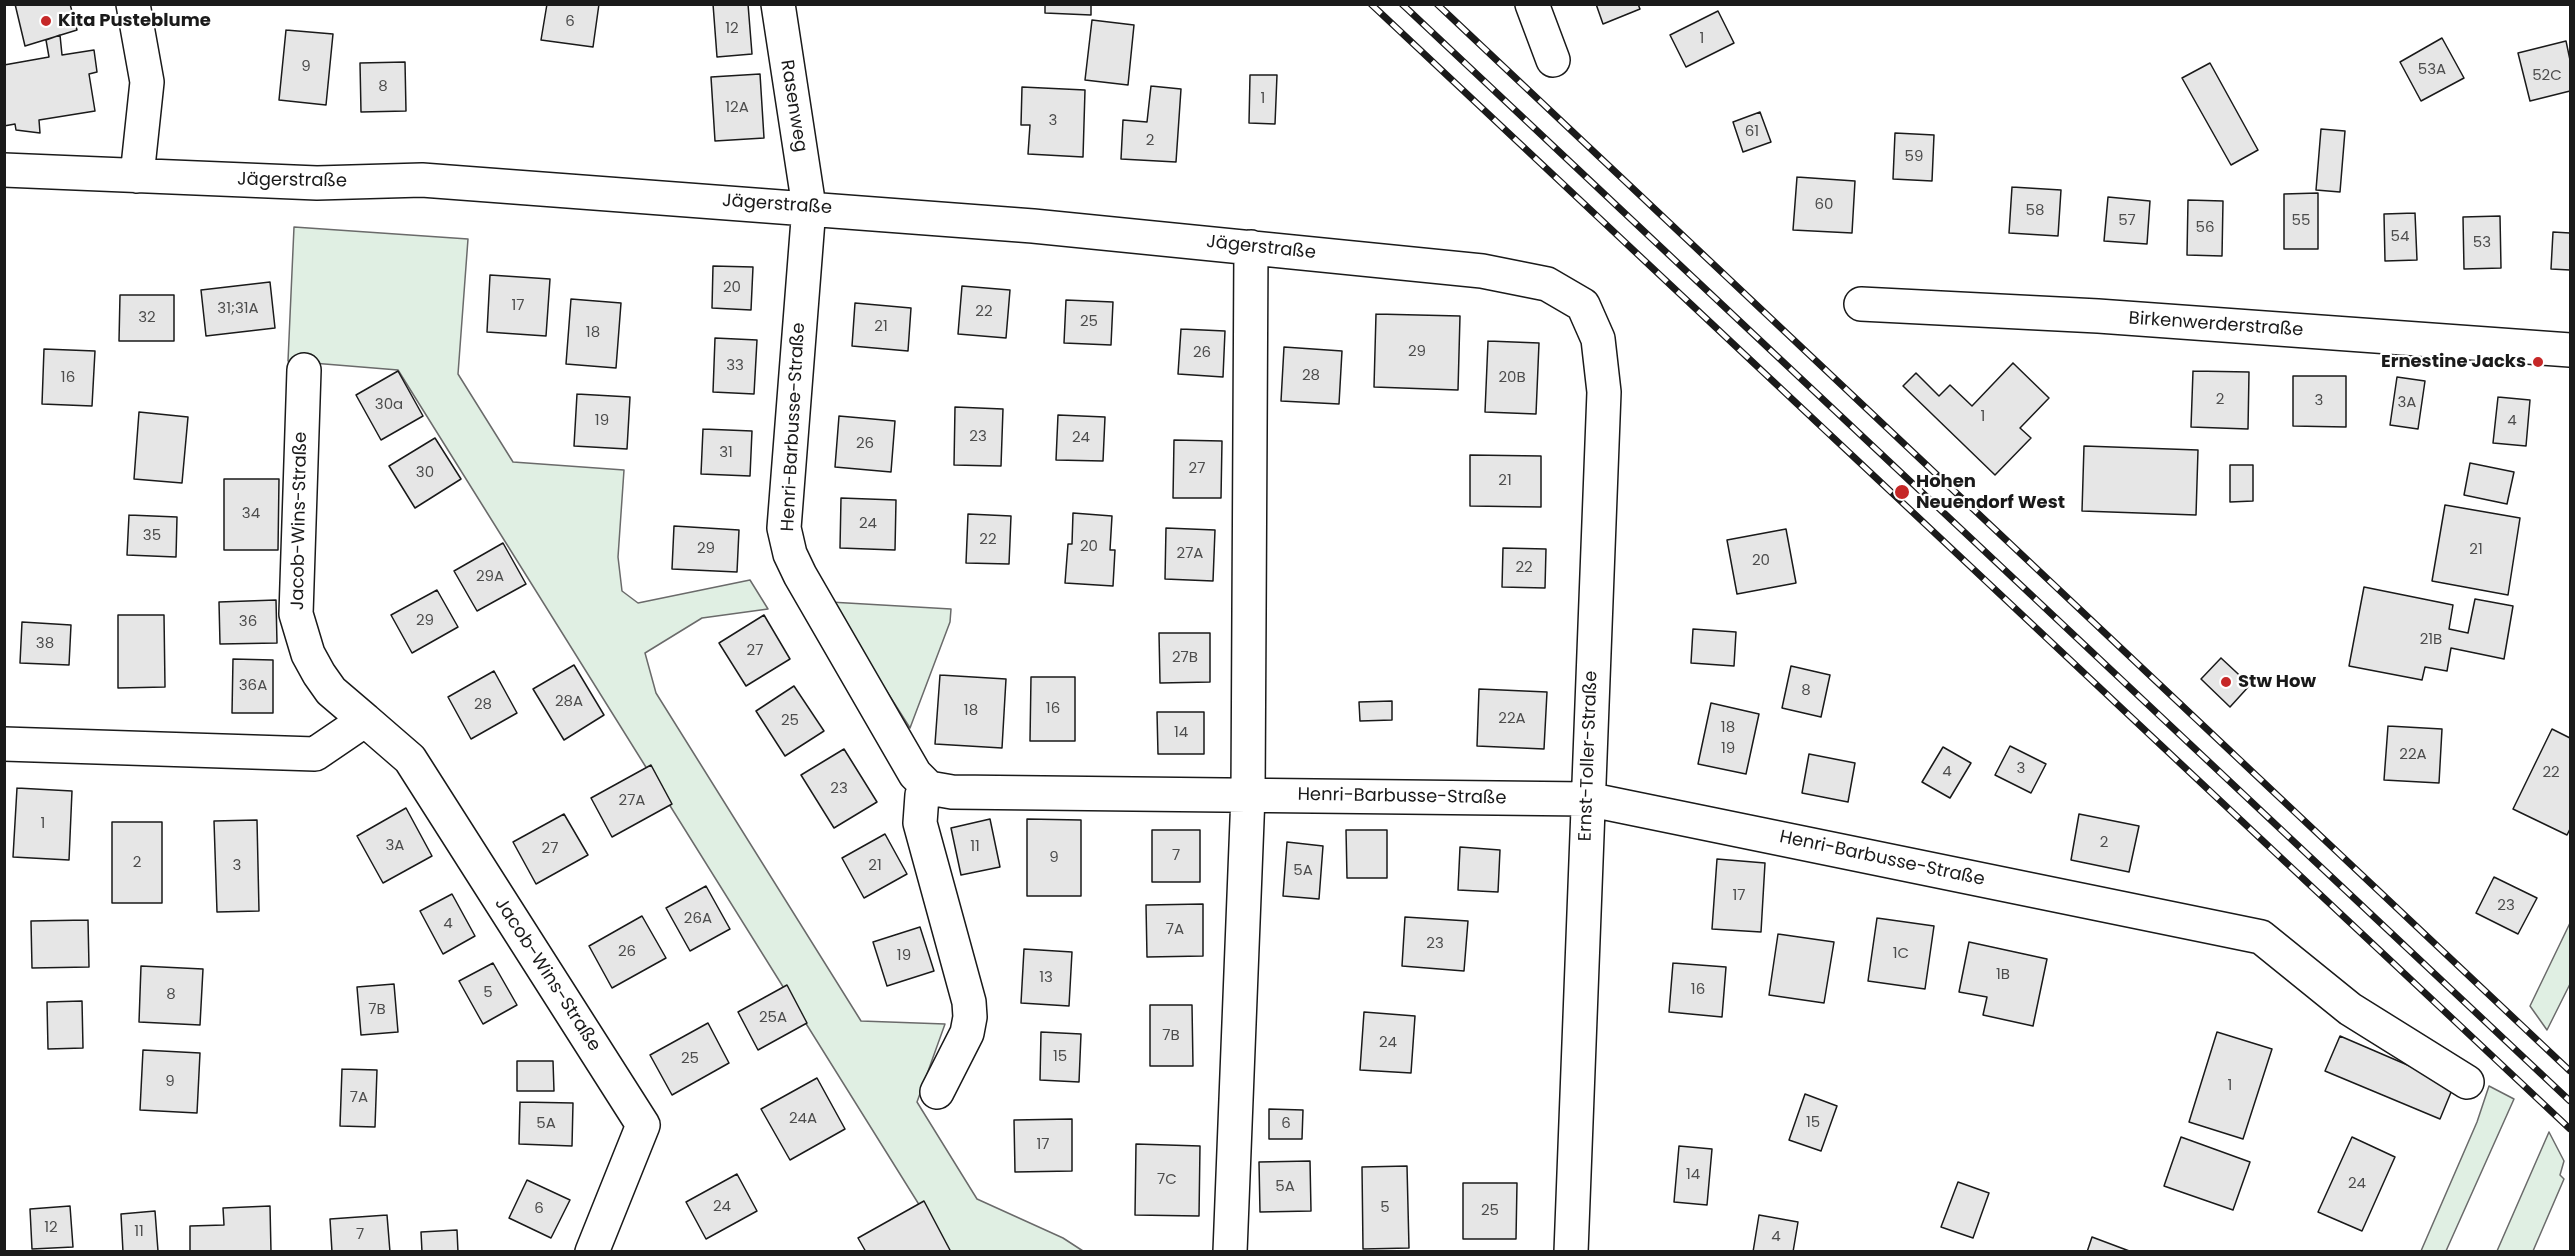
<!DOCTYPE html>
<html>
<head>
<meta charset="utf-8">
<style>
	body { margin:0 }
	#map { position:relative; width:2575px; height:1256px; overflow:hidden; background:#fff; font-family:Poppins,sans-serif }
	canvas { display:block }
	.frame { position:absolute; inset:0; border:6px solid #1a1a1a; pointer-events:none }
</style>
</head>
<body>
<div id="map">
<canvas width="2575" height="1256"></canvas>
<div class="frame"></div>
</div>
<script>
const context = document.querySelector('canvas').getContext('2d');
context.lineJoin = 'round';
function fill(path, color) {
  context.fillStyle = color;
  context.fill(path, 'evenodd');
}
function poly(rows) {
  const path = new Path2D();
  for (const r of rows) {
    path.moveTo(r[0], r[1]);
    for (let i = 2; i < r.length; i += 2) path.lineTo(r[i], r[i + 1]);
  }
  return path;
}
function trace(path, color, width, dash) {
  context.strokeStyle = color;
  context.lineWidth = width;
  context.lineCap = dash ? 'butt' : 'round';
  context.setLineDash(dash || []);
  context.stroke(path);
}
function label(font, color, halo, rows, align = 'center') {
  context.font = font + ' Poppins,sans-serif';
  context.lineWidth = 4.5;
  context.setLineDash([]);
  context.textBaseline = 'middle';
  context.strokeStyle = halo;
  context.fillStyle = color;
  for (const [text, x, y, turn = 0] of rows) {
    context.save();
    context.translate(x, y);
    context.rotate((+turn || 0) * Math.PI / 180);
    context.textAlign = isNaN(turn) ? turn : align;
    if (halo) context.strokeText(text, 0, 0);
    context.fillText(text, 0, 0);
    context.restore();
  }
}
const green = poly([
	[294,227,468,239,458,374,513,462,624,470,618,557,622,591,638,603,750,580,768,609,702,618,645,653,656,693,861,1021,945,1024,917,1102,977,1199,1063,1238,1083,1251,948,1251,398,370,288,361,294,227],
	[830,602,951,609,950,622,910,728,830,602],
	[2570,923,2570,984,2547,1030,2530,1006,2570,923],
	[2489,1086,2514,1099,2446,1251,2421,1251,2477,1122,2489,1086],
	[2549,1132,2564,1161,2560,1175,2564,1179,2533,1251,2497,1251,2549,1132]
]);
fill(green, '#e0efe3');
trace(green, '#6a6a6a', 1.5);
const building = poly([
	[15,4,70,4,77,30,25,46,15,4],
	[547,4,599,4,593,47,541,40,547,4],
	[713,4,748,4,752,54,717,57,713,4],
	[1045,4,1091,4,1091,15,1045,13,1045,4],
	[1596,4,1638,4,1640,9,1603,24,1596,4],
	[1718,11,1734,43,1686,67,1670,35,1718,11],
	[1092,20,1134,25,1128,85,1085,80,1092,20],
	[286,30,333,34,326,105,279,100,286,30],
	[60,35,62,55,94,50,97,72,89,74,95,111,39,120,40,133,16,130,15,124,4,126,4,65,49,57,46,40,60,35],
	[2442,38,2464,78,2421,101,2400,62,2442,38],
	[2566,41,2570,60,2570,91,2530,101,2518,53,2566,41],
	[405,62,406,111,361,112,360,63,405,62],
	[2210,63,2258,150,2231,165,2182,78,2210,63],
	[760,74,764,138,715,141,711,77,760,74],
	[1250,75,1277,75,1275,124,1249,123,1250,75],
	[1151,86,1181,89,1176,162,1121,159,1123,120,1147,122,1151,86],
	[1022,87,1085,90,1083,157,1028,154,1030,125,1021,125,1022,87],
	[1760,112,1771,142,1743,152,1733,122,1760,112],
	[2321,129,2345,131,2340,192,2316,190,2321,129],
	[1895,133,1934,135,1932,181,1893,179,1895,133],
	[1797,177,1855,181,1852,233,1793,230,1797,177],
	[2012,187,2061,190,2058,236,2009,233,2012,187],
	[2318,193,2318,249,2284,249,2284,194,2318,193],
	[2108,197,2150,201,2147,244,2104,241,2108,197],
	[2188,200,2223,201,2222,256,2187,255,2188,200],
	[2415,213,2417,260,2385,261,2384,214,2415,213],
	[2500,216,2501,268,2464,269,2463,217,2500,216],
	[2553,232,2570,233,2570,270,2551,269,2553,232],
	[713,266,753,267,751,310,712,308,713,266],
	[490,275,550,279,546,336,487,332,490,275],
	[270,282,275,328,206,336,201,290,270,282],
	[962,286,1010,290,1006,338,958,334,962,286],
	[120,295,174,295,174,341,119,341,120,295],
	[571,299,621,303,616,368,566,364,571,299],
	[1066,300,1113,302,1111,345,1064,343,1066,300],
	[855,303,911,308,908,351,852,346,855,303],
	[1376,314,1460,316,1458,390,1374,387,1376,314],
	[1181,329,1225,331,1223,377,1178,374,1181,329],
	[715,338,757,340,754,394,713,392,715,338],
	[1488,341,1539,343,1536,414,1485,412,1488,341],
	[1284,347,1342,351,1339,404,1281,401,1284,347],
	[44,349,95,351,92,406,42,404,44,349],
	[2013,363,2049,398,2020,428,2031,438,1995,475,1903,386,1916,373,1939,396,1950,385,1972,406,2013,363],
	[398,371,423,416,381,440,356,395,398,371],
	[2193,371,2249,372,2248,429,2191,427,2193,371],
	[2293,376,2346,376,2346,427,2293,426,2293,376],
	[2397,377,2425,381,2418,429,2390,425,2397,377],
	[577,394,630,397,627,449,574,446,577,394],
	[2498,397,2530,400,2526,446,2493,443,2498,397],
	[955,407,1003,409,1001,466,954,465,955,407],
	[139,412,188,417,182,483,134,479,139,412],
	[1058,415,1105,417,1103,461,1056,460,1058,415],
	[839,416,895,421,891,472,835,467,839,416],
	[703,429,752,431,750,476,701,474,703,429],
	[435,438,461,479,415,508,389,466,435,438],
	[1174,440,1222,441,1221,498,1173,498,1174,440],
	[2084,446,2198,450,2196,515,2082,511,2084,446],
	[1470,455,1541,456,1541,507,1470,506,1470,455],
	[2470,463,2514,472,2507,504,2464,495,2470,463],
	[2230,465,2253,465,2253,501,2230,502,2230,465],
	[224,479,279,479,278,550,224,550,224,479],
	[841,498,896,500,895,550,840,548,841,498],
	[2445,505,2520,518,2508,595,2432,581,2445,505],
	[1073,513,1112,516,1110,550,1115,550,1113,586,1065,583,1068,544,1072,544,1073,513],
	[968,514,1011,516,1009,564,966,563,968,514],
	[129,515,177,517,176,557,127,555,129,515],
	[674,526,739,530,737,572,672,569,674,526],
	[1166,528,1215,530,1213,581,1165,579,1166,528],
	[1786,529,1796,583,1737,594,1727,540,1786,529],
	[503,543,526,584,477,611,454,571,503,543],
	[1503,548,1546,549,1545,588,1502,587,1503,548],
	[2364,587,2453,605,2449,629,2468,633,2475,599,2513,606,2504,659,2451,648,2447,671,2425,667,2422,680,2349,666,2364,587],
	[437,590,458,627,412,653,391,615,437,590],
	[276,600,277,643,220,644,219,602,276,600],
	[118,615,164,615,165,687,118,688,118,615],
	[764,615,790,659,746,686,719,643,764,615],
	[22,622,71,625,69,665,20,663,22,622],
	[1693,629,1736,632,1734,666,1691,663,1693,629],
	[1159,633,1210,633,1210,682,1160,683,1159,633],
	[2221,658,2250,685,2230,707,2201,679,2221,658],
	[233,659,273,660,273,713,232,713,233,659],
	[574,665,604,715,564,740,533,689,574,665],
	[1791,666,1830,675,1821,717,1782,708,1791,666],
	[494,671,517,713,471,739,448,697,494,671],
	[940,675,1006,679,1002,748,935,744,940,675],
	[1031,677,1075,677,1075,741,1030,741,1031,677],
	[794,686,824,731,785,756,756,711,794,686],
	[1479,689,1547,692,1544,749,1477,746,1479,689],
	[1392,701,1392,720,1360,721,1359,702,1392,701],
	[1711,703,1759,714,1746,774,1698,764,1711,703],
	[1157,712,1204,712,1204,754,1158,754,1157,712],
	[2388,726,2442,729,2439,783,2384,780,2388,726],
	[2552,729,2570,738,2570,829,2567,835,2513,809,2552,729],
	[2010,746,2046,764,2031,793,1995,775,2010,746],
	[1943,747,1971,763,1950,798,1922,782,1943,747],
	[844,749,877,802,834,828,801,775,844,749],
	[1809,754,1855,763,1848,802,1802,793,1809,754],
	[651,765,672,804,612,837,591,798,651,765],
	[17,788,72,791,69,860,13,857,17,788],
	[406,808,432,856,383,883,357,836,406,808],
	[564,814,588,855,536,884,513,842,564,814],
	[2079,814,2139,826,2129,872,2071,860,2079,814],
	[990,819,1000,867,961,875,951,828,990,819],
	[1027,819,1081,820,1081,896,1027,896,1027,819],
	[257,820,259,911,217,912,214,821,257,820],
	[112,822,162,822,162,903,112,903,112,822],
	[1152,830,1200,830,1200,882,1152,882,1152,830],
	[1346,830,1387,830,1387,878,1347,878,1346,830],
	[885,834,907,874,864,898,842,858,885,834],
	[1287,842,1323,846,1319,899,1283,896,1287,842],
	[1460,847,1500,850,1498,892,1458,890,1460,847],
	[1717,859,1765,863,1761,932,1712,929,1717,859],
	[2494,877,2537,898,2518,934,2476,913,2494,877],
	[706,886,730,929,690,951,666,908,706,886],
	[452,894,475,936,443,954,420,911,452,894],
	[1203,904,1203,956,1147,957,1146,905,1203,904],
	[642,916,666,958,612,988,589,946,642,916],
	[1405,917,1468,921,1464,971,1402,966,1405,917],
	[1877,918,1934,926,1925,989,1868,981,1877,918],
	[88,920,89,967,32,968,31,921,88,920],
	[920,927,934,971,887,986,873,942,920,927],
	[1778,934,1834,942,1824,1003,1769,995,1778,934],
	[1969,942,2047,959,2033,1026,1983,1015,1987,997,1959,992,1969,942],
	[1024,949,1072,952,1069,1006,1021,1003,1024,949],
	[493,963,517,1005,483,1024,459,981,493,963],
	[1673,963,1726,967,1722,1017,1669,1012,1673,963],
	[141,966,203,969,200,1025,139,1022,141,966],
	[394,984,398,1032,361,1035,357,987,394,984],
	[787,985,807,1023,758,1050,738,1012,787,985],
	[82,1001,83,1048,48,1049,47,1002,82,1001],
	[1150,1005,1192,1005,1193,1066,1150,1066,1150,1005],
	[1364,1012,1415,1016,1411,1073,1360,1070,1364,1012],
	[708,1023,729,1063,672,1095,650,1055,708,1023],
	[1041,1032,1081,1034,1079,1082,1040,1080,1041,1032],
	[2217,1032,2272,1049,2243,1139,2189,1122,2217,1032],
	[2340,1036,2454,1085,2440,1119,2325,1071,2340,1036],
	[143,1050,200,1053,197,1113,140,1110,143,1050],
	[517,1061,553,1061,554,1091,517,1091,517,1061],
	[342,1069,377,1070,375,1127,340,1126,342,1069],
	[817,1078,845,1129,790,1160,761,1109,817,1078],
	[1805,1094,1837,1106,1821,1151,1789,1140,1805,1094],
	[520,1102,573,1103,572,1146,519,1144,520,1102],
	[1269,1109,1303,1110,1302,1139,1269,1139,1269,1109],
	[1072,1119,1072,1171,1015,1172,1014,1120,1072,1119],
	[2181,1137,2250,1162,2233,1210,2164,1186,2181,1137],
	[2352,1137,2395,1157,2362,1231,2318,1212,2352,1137],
	[1136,1144,1200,1146,1199,1216,1135,1215,1136,1144],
	[1679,1146,1712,1149,1707,1205,1674,1202,1679,1146],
	[1310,1161,1311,1211,1260,1212,1259,1162,1310,1161],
	[1407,1166,1409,1248,1363,1249,1362,1167,1407,1166],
	[737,1174,757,1211,706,1239,686,1202,737,1174],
	[527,1180,570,1200,551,1238,509,1218,527,1180],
	[1958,1182,1989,1193,1973,1238,1941,1227,1958,1182],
	[1463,1183,1517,1183,1516,1239,1463,1239,1463,1183],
	[924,1201,951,1252,866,1252,858,1238,924,1201],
	[70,1206,73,1247,32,1249,30,1209,70,1206],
	[270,1206,271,1252,190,1252,190,1226,224,1225,223,1208,270,1206],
	[155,1211,158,1251,123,1252,121,1214,155,1211],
	[387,1215,390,1252,332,1252,330,1219,387,1215],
	[1759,1215,1798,1222,1793,1252,1753,1252,1759,1215],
	[457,1230,458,1252,422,1252,421,1232,457,1230],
	[2092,1237,2132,1252,2087,1252,2092,1237]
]);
fill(building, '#e6e6e6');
trace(building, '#1a1a1a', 1.5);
const minor = poly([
	[133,4,147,82,137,176],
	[778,4,809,207,784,528,790,554,800,575,915,774,929,788,952,792,1587,799,2261,937,2350,1009,2467,1082],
	[1532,4,1553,60],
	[4,170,317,183,422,180,1033,226,1482,271,1547,284,1583,305,1598,339,1604,392,1571,1252],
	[1861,304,2098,316,2570,350],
	[304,370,296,614,308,654,319,674,331,691,365,720],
	[4,744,315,754,365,720,410,759,643,1125,592,1252],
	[929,788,922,795,920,823,969,1002,970,1017,967,1033,937,1092],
	[1230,1252,1248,795,1251,247]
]);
trace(minor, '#1a1a1a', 36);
trace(minor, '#fff', 33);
const rail = poly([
	[1371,4,2570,1129],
	[1402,4,2570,1101],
	[1437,4,2570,1071]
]);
trace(rail, '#1a1a1a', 7);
trace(rail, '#fff', 4.5, [14]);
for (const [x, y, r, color] of [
	[46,21,6,"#c62828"],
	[2538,362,6,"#c62828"],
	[1902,492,8,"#c62828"],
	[2226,682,6,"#c62828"]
]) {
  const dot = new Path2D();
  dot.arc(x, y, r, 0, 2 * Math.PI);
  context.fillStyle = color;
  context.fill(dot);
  trace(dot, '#fff', 2);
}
label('15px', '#4d4d4d', null, [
	["6",570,22],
	["12",732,29],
	["1",1702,39],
	["9",306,67],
	["53A",2432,70],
	["52C",2547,76],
	["8",383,87],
	["1",1263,99],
	["12A",737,108],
	["3",1053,121],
	["61",1752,132],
	["2",1150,141],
	["59",1914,157],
	["60",1824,205],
	["58",2035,211],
	["57",2127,221],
	["55",2301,221],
	["56",2205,228],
	["54",2400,237],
	["53",2482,243],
	["20",732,288],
	["17",518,306],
	["31;31A",238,309],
	["22",984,312],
	["32",147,318],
	["25",1089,322],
	["21",881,327],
	["18",593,333],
	["29",1417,352],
	["26",1202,353],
	["33",735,366],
	["28",1311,376],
	["16",68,378],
	["20B",1512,378],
	["2",2220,400],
	["3",2319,401],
	["3A",2407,403],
	["30a",389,405],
	["1",1983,417],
	["19",602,421],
	["4",2512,421],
	["23",978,437],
	["24",1081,438],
	["26",865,444],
	["31",726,453],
	["27",1197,469],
	["30",425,473],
	["21",1505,481],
	["34",251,514],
	["24",868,524],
	["35",152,536],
	["22",988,540],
	["20",1089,547],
	["29",706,549],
	["21",2476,550],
	["27A",1190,554],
	["20",1761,561],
	["22",1524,568],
	["29A",490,577],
	["29",425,621],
	["36",248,622],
	["21B",2431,640],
	["38",45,644],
	["27",755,651],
	["27B",1185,658],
	["36A",253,686],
	["8",1806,691],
	["28A",569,702],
	["28",483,705],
	["16",1053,709],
	["18",971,711],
	["22A",1512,719],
	["25",790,721],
	["18",1728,728],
	["14",1181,733],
	["19",1728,749],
	["22A",2413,755],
	["3",2021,769],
	["4",1947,772],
	["22",2551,773],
	["23",839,789],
	["27A",632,801],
	["1",43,824],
	["2",2104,843],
	["3A",395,846],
	["11",975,847],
	["27",550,849],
	["7",1176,856],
	["9",1054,858],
	["2",137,863],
	["3",237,866],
	["21",875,866],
	["5A",1303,871],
	["17",1739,896],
	["23",2506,906],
	["26A",698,919],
	["4",448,924],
	["7A",1175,930],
	["23",1435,944],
	["26",627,952],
	["1C",1901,954],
	["19",904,956],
	["1B",2003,975],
	["13",1046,978],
	["16",1698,990],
	["5",488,993],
	["8",171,995],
	["7B",377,1010],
	["25A",773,1018],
	["7B",1171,1036],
	["24",1388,1043],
	["15",1060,1057],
	["25",690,1059],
	["9",170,1082],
	["1",2230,1086],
	["7A",359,1098],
	["24A",803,1119],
	["15",1813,1123],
	["5A",546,1124],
	["6",1286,1124],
	["17",1043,1145],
	["14",1693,1175],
	["7C",1167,1180],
	["24",2357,1184],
	["5A",1285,1187],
	["24",722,1207],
	["5",1385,1208],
	["6",539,1209],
	["25",1490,1211],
	["12",51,1228],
	["11",139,1232],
	["7",360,1235],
	["4",1776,1237]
]);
label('bold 18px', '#1a1a1a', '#fff', [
	["Kita Pusteblume",58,21],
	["Ernestine Jacks",2526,362,"right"],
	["Hohen",1916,482],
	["Neuendorf West",1916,503],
	["Stw How",2238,682]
], 'left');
label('18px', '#1a1a1a', '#fff', [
	["Rasenweg",793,106,81],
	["Jägerstraße",292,181,1],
	["Jägerstraße",777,205,4],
	["Jägerstraße",1261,248,6],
	["Birkenwerderstraße",2216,325,4],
	["Henri-Barbusse-Straße",794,427,-87],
	["Jacob-Wins-Straße",300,521,-89],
	["Ernst-Toller-Straße",1589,756,-88],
	["Henri-Barbusse-Straße",1402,797,1],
	["Henri-Barbusse-Straße",1882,859,12],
	["Jacob-Wins-Straße",547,975,57]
]);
</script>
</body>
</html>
